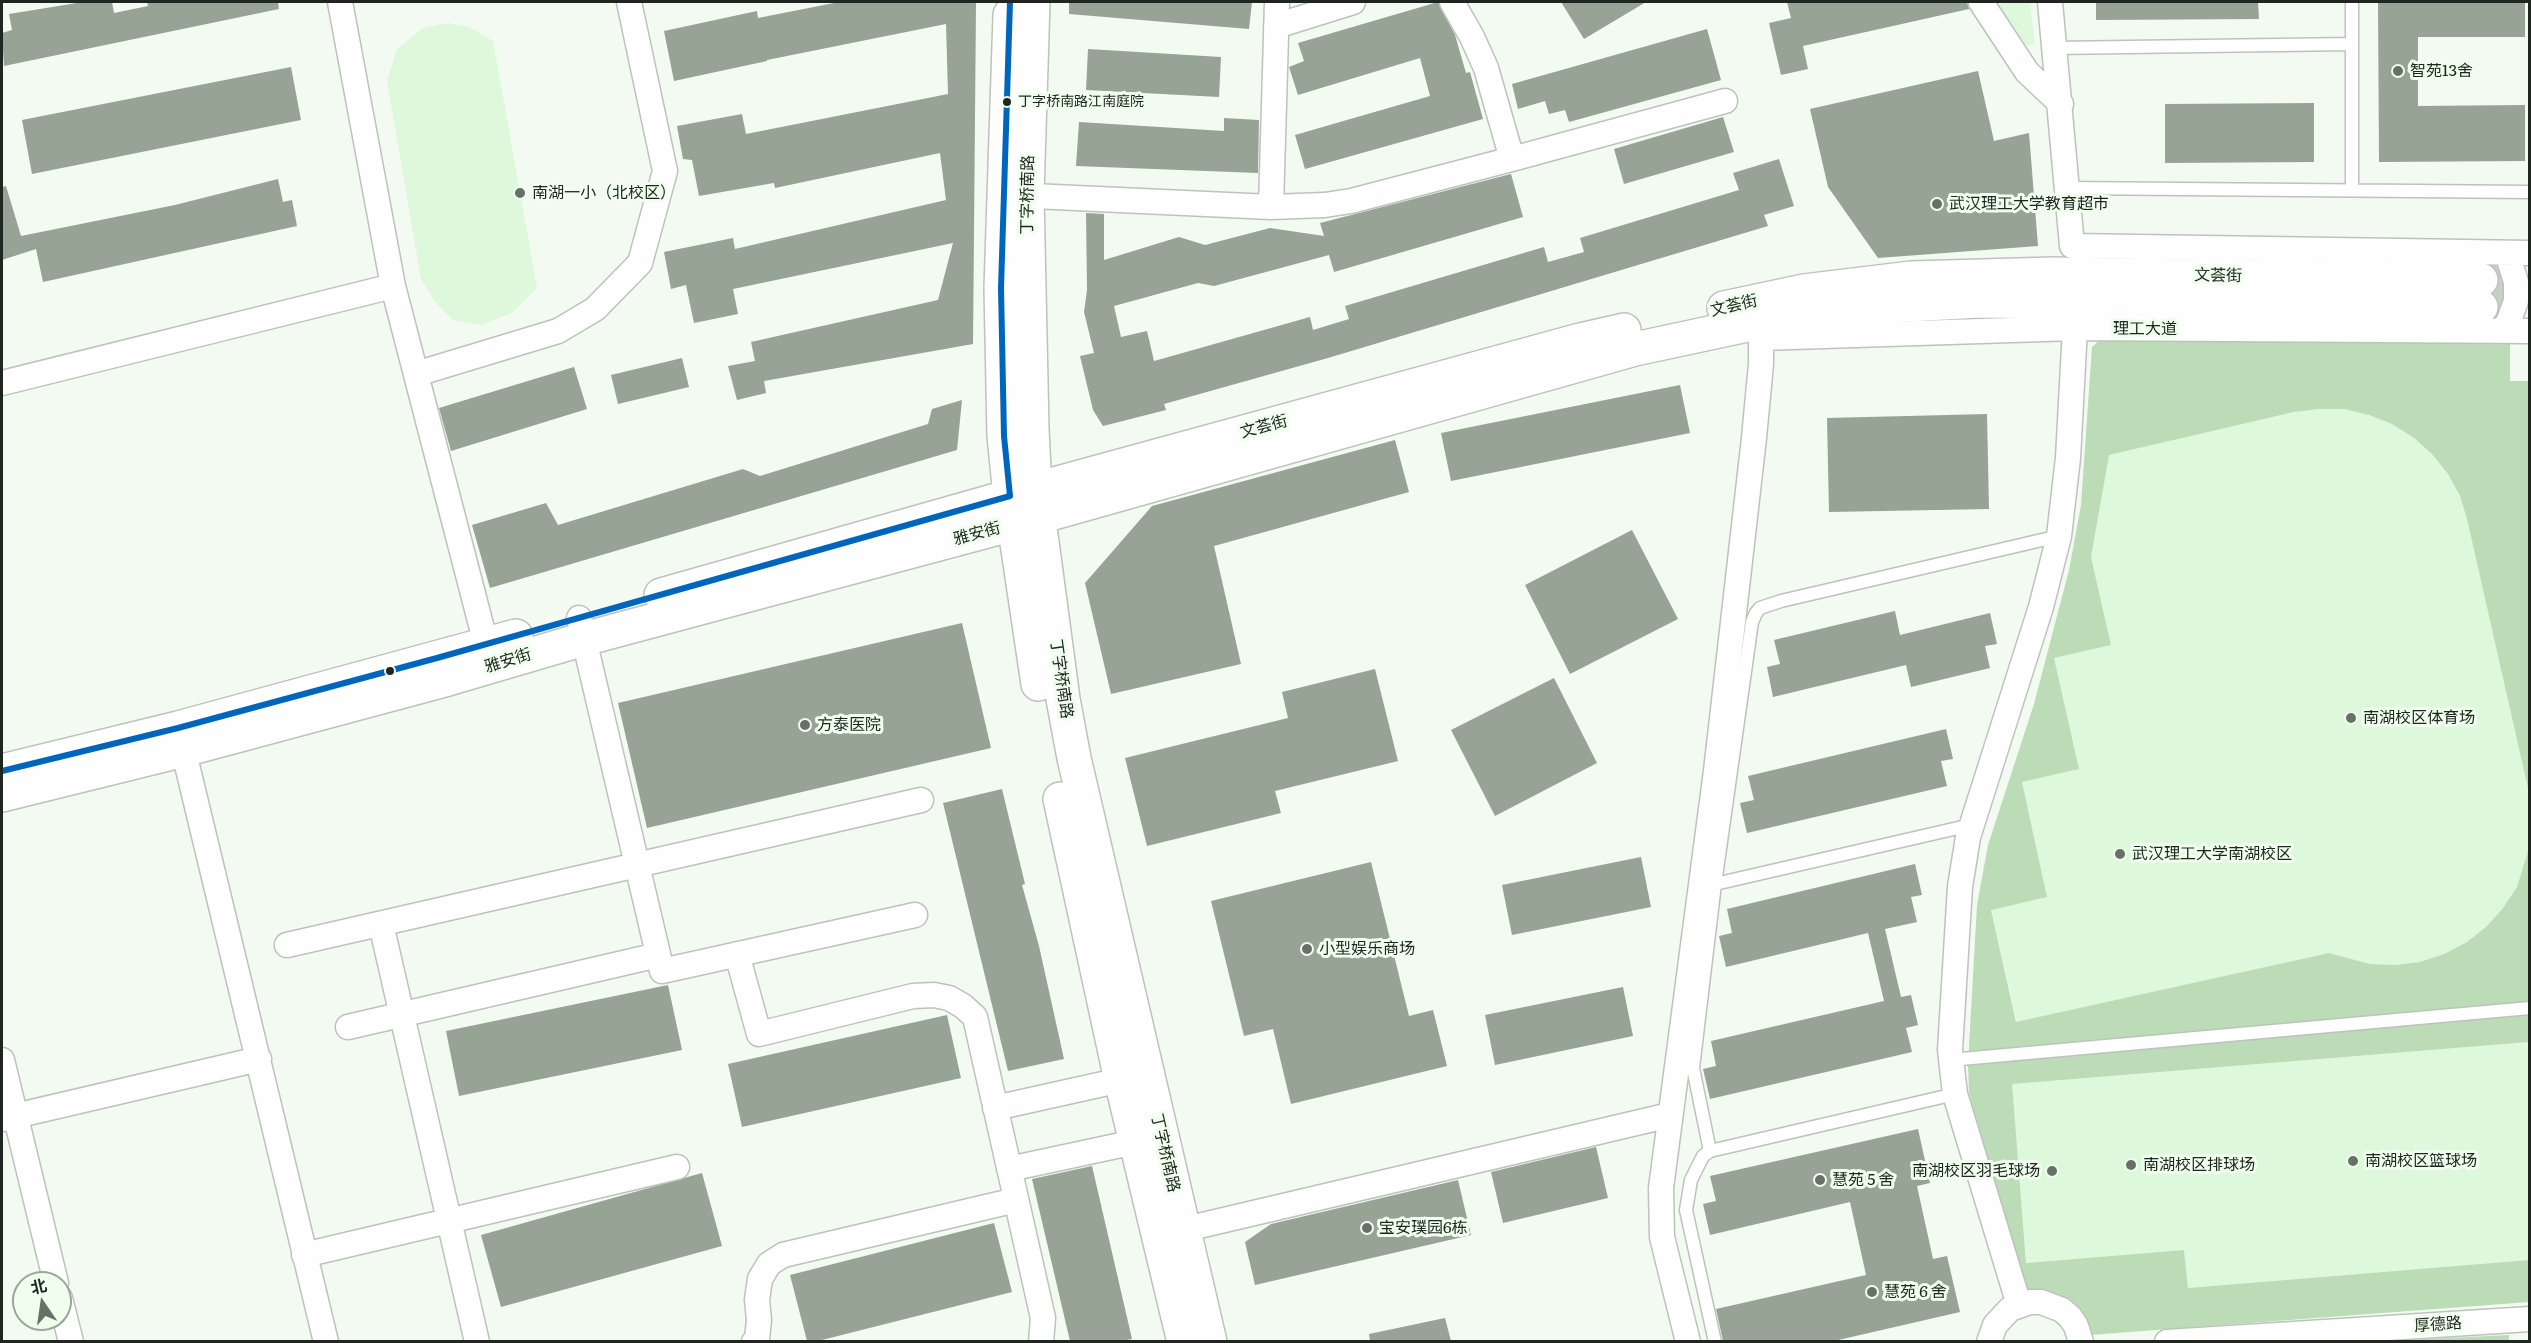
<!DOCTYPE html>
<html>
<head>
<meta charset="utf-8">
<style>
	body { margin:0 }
	#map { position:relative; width:2531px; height:1343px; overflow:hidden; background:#f2faf1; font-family:Literata,"Noto Sans SC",serif }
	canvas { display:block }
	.frame { position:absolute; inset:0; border:3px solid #1f251f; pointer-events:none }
	.north { position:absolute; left:12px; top:1271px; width:60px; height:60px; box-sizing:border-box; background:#effeed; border:2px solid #9ca79b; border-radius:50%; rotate:347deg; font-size:16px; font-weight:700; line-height:24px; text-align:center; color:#1f251f }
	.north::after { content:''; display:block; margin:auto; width:21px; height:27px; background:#697068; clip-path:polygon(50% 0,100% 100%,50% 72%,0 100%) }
</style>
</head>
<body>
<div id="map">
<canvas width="2531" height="1343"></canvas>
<div class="frame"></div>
<div class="north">北</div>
</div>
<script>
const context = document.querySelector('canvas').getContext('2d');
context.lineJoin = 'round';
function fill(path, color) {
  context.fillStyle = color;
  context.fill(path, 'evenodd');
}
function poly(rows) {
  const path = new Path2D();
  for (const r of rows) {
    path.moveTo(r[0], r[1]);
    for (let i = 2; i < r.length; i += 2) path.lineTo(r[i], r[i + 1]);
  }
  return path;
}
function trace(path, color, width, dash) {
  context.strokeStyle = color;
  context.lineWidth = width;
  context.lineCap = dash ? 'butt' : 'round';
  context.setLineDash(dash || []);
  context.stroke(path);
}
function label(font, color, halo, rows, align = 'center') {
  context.font = font + ' Literata,"Noto Sans SC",serif';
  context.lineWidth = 6;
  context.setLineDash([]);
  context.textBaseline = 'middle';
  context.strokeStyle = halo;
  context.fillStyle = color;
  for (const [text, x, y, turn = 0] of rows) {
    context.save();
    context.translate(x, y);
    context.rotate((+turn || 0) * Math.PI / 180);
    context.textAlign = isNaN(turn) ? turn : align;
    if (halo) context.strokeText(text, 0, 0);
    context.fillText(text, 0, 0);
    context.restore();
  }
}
fill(poly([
	[1991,2,2030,2,2035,44,2017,46],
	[448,23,469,27,493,41,537,288,512,313,480,325,453,320,436,303,421,279,387,81,397,49,423,28],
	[2319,409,2344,409,2369,415,2392,424,2414,438,2432,454,2448,474,2460,496,2467,519,2529,793,2530,848,2517,887,2503,908,2486,927,2467,942,2444,954,2420,962,2395,965,2370,964,2329,953,2017,1023,1991,909,2047,897,2022,782,2079,769,2054,658,2111,645,2091,557,2108,455,2294,412],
	[2529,1042,2529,1260,2188,1288,2184,1250,2026,1263,2011,1084]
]), '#ddf8da');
fill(poly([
	[2102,338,2510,344,2510,381,2530,381,2529,793,2467,519,2460,496,2448,474,2432,454,2414,438,2392,424,2369,415,2344,409,2319,409,2294,412,2109,455,2091,557,2111,645,2054,658,2079,769,2022,782,2047,897,1991,910,2016,1022,2329,953,2370,964,2395,965,2420,962,2444,954,2467,942,2486,927,2503,908,2517,887,2529,848,2529,1042,2012,1084,2026,1263,2184,1250,2188,1288,2529,1260,2529,1302,2090,1335,2039,1291,2024,1289,1969,1093,1968,1064,1977,905,1988,845,2034,704,2069,570,2081,505,2092,347],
	[2509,1335,2509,1341,2385,1341]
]), '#bcdcb8');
fill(poly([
	[83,2,112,2,114,13,148,6,147,2,278,2,279,9,4,66,2,33,12,30,9,14],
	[839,2,976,2,973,344,764,381,766,393,737,400,728,366,755,361,751,342,938,300,953,243,733,289,738,314,694,323,686,285,671,289,664,252,733,238,735,249,946,200,940,153,775,188,774,183,699,196,692,160,683,159,677,126,742,114,746,134,948,94,946,24,767,60,767,61,674,81,664,31,757,11,758,18],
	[1069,2,1252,2,1249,29,1069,14],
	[1438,2,1455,35,1466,73,1470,72,1483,119,1305,169,1295,135,1430,96,1420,58,1298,95,1289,67,1304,61,1298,43],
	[1561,2,1646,2,1584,39],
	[1787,2,1967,2,1969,9,1803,46,1808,69,1781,75,1769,23,1791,18],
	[2096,2,2258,2,2259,19,2096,20],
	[2378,2,2525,2,2525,37,2418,37,2418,106,2525,105,2525,161,2379,162],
	[1707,29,1721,80,1569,122,1565,110,1549,114,1545,101,1518,109,1512,84],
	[1088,49,1221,57,1219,97,1086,90],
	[291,67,301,120,32,174,22,120],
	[1978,71,1994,141,2029,133,2038,246,1878,258,1828,187,1810,109],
	[2314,103,2314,162,2165,163,2165,104],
	[1723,117,1734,152,1624,184,1614,149],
	[1224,118,1259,120,1258,173,1076,166,1079,122,1224,131],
	[1779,159,1794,206,1764,215,1768,226,1328,358,1164,404,1166,410,1103,426,1093,410,1080,356,1094,353,1084,312,1087,290,1086,213,1104,214,1104,260,1179,237,1205,245,1270,228,1324,236,1320,223,1511,174,1523,217,1334,272,1329,255,1214,286,1198,283,1114,306,1121,337,1147,331,1154,361,1310,317,1313,330,1349,319,1345,306,1544,247,1548,262,1584,252,1580,238,1739,190,1733,173],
	[278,179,283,202,292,200,297,226,43,282,36,249,2,260,2,187,6,186,21,236,175,205],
	[682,358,689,387,618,404,611,375],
	[574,367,587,409,451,451,439,408],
	[1680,385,1690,433,1451,481,1441,433],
	[962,400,957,450,490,588,472,525,546,503,558,525,743,469,760,476,928,424,932,409],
	[1987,414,1989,509,1829,512,1827,418],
	[1395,440,1409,492,1214,546,1241,664,1111,694,1085,583,1152,506],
	[1632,530,1678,619,1570,674,1525,585],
	[1895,611,1900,635,1990,613,1997,644,1985,646,1990,668,1911,687,1906,665,1773,697,1767,667,1780,664,1774,640],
	[962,623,991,748,647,828,618,703],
	[1375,669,1398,761,1275,791,1281,813,1147,846,1125,758,1288,718,1282,692],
	[1554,678,1597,763,1495,816,1451,730],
	[1946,729,1953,759,1941,761,1947,786,1747,833,1740,803,1754,800,1748,776],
	[1002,789,1025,884,1022,885,1039,946,1064,1059,1008,1071,943,803],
	[1641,857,1651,907,1512,935,1502,885],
	[1371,862,1409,1016,1433,1010,1447,1066,1291,1104,1273,1029,1244,1036,1211,901],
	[1915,864,1922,895,1911,897,1917,922,1885,929,1901,997,1911,995,1918,1025,1906,1028,1912,1052,1710,1099,1703,1069,1716,1066,1711,1041,1884,1001,1868,933,1726,967,1719,936,1732,933,1727,909],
	[668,985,682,1050,459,1096,446,1031],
	[1623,987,1633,1036,1495,1065,1485,1015],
	[947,1015,961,1078,742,1127,728,1064],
	[1918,1129,1930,1183,1917,1186,1933,1259,1947,1256,1960,1312,1834,1341,1723,1341,1716,1309,1866,1275,1850,1202,1710,1235,1703,1204,1716,1201,1710,1176],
	[1596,1147,1608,1198,1503,1223,1491,1172],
	[1092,1166,1132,1339,1121,1341,1070,1341,1032,1179],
	[702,1173,722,1246,501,1307,481,1235],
	[1458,1180,1471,1235,1255,1285,1245,1242,1271,1224],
	[994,1223,1012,1292,818,1341,807,1341,790,1275],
	[1445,1318,1451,1341,1370,1341,1369,1334]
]), '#96a395');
trace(poly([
	[2481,280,2530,279],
	[2481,307,2530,306]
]), '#c8cfc7', 33, [33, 16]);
const lane = poly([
	[2352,2,2352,190],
	[2054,48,2352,44],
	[2067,188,2530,192],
	[1715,884,1971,825],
	[1950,1060,2530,1008],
	[1710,1151,1693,1068,1715,884,1752,622,1756,613,1760,608,1781,601,2059,536],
	[1715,1342,1686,1210,1691,1180,1703,1156,1710,1151,1955,1094]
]);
const street = poly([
	[340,2,393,286,486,644],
	[1452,2,1472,37,1486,68,1512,159],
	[1981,2,2027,72,2061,104],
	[2050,2,2072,246,2530,253],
	[1276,26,1353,2],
	[1011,195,1271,207,1325,205,1351,201,1512,159,1725,101],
	[1271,207,1277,2],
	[2501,331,2508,323,2516,301,2516,282,2507,253],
	[1761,338,2075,328,2530,331],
	[416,374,558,331,595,309,640,263,665,171,629,2],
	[2,383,393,286],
	[579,618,662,971,915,915],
	[180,736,326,1342],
	[381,924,477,1342],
	[287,945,921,800],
	[737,954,759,1034,913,996,934,995,949,998,963,1006,975,1017,1043,1318,1041,1342],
	[348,1027,658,955],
	[2,1060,56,1283],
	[995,1108,1121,1080],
	[2,1119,259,1059],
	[1009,1169,1135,1142],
	[1169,1233,1670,1115],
	[304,1255,677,1167],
	[60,1298,71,1342],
	[2019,1305,1955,1094,1950,1050,1960,887,1968,837,2041,607,2059,536,2068,458,2075,328],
	[754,1342,757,1339,759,1320,757,1300,760,1279,769,1264,783,1255,1016,1200],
	[1688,1342,1662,1237,1661,1188,1716,771,1754,438,1761,364,1761,322],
	[1989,1342,1995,1325,2010,1309,2030,1302,2041,1302,2062,1310,2070,1317,2076,1326,2081,1342],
	[2167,1342,2530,1319]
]);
const secondary = poly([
	[1033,2,1027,195,1032,429,1035,490,1063,699,1074,758,1210,1342],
	[1010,15,1001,288,1004,436,1010,496,1038,684],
	[1724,308,1804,291,1911,278,2053,274,2481,280],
	[661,595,1010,496,1580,340,1624,330],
	[2,771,178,728,516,636],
	[2,795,184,750,448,679,584,639,1039,517,1635,349,1761,322,1873,307,1979,301,2481,307],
	[1060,799,1121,1080,1184,1342]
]);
trace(lane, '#bdc3bc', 15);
trace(street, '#bdc3bc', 27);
trace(secondary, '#bdc3bc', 36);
trace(lane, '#fdfefd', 12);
trace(street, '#fdfefd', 24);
trace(secondary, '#fdfefd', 33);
trace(poly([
	[2,771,178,728,437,658,1010,496,1004,436,1001,288,1010,2]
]), '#0065bd', 6);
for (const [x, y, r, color] of [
	[2398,71,6,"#697068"],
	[1007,102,5,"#1f251f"],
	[520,193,6,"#697068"],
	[1937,204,6,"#697068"],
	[390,671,5,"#1f251f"],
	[2351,718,6,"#697068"],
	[805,725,6,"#697068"],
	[2120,854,6,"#697068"],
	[1307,949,6,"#697068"],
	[2353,1161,6,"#697068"],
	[2131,1165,6,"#697068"],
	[2052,1171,6,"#697068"],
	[1820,1180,6,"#697068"],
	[1367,1228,6,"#697068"],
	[1872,1292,6,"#697068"]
]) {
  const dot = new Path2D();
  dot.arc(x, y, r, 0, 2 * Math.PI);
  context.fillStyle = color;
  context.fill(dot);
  trace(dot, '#effeed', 2);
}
label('14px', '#1f251f', '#effeed', [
	["丁字桥南路江南庭院",1018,102]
], 'left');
label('16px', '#1f251f', '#effeed', [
	["智苑13舍",2410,71],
	["南湖一小（北校区）",532,193],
	["武汉理工大学教育超市",1949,204],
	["南湖校区体育场",2363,718],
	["方泰医院",817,725],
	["武汉理工大学南湖校区",2132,854],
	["小型娱乐商场",1319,949],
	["南湖校区篮球场",2365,1161],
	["南湖校区排球场",2143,1165],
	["南湖校区羽毛球场",2040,1171,"right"],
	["慧苑 5 舍",1832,1180],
	["宝安璞园6栋",1379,1228],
	["慧苑 6 舍",1884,1292]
], 'left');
label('16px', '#1f251f', '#effeed', [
	["丁字桥南路",1028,195,-89],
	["文荟街",2218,276,1],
	["文荟街",1734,306,-13],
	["理工大道",2145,329],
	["文荟街",1264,427,-15],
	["雅安街",977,534,-15],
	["雅安街",508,661,-17],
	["丁字桥南路",1061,679,82],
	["丁字桥南路",1165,1153,77],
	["厚德路",2438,1325,-4]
]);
</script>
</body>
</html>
